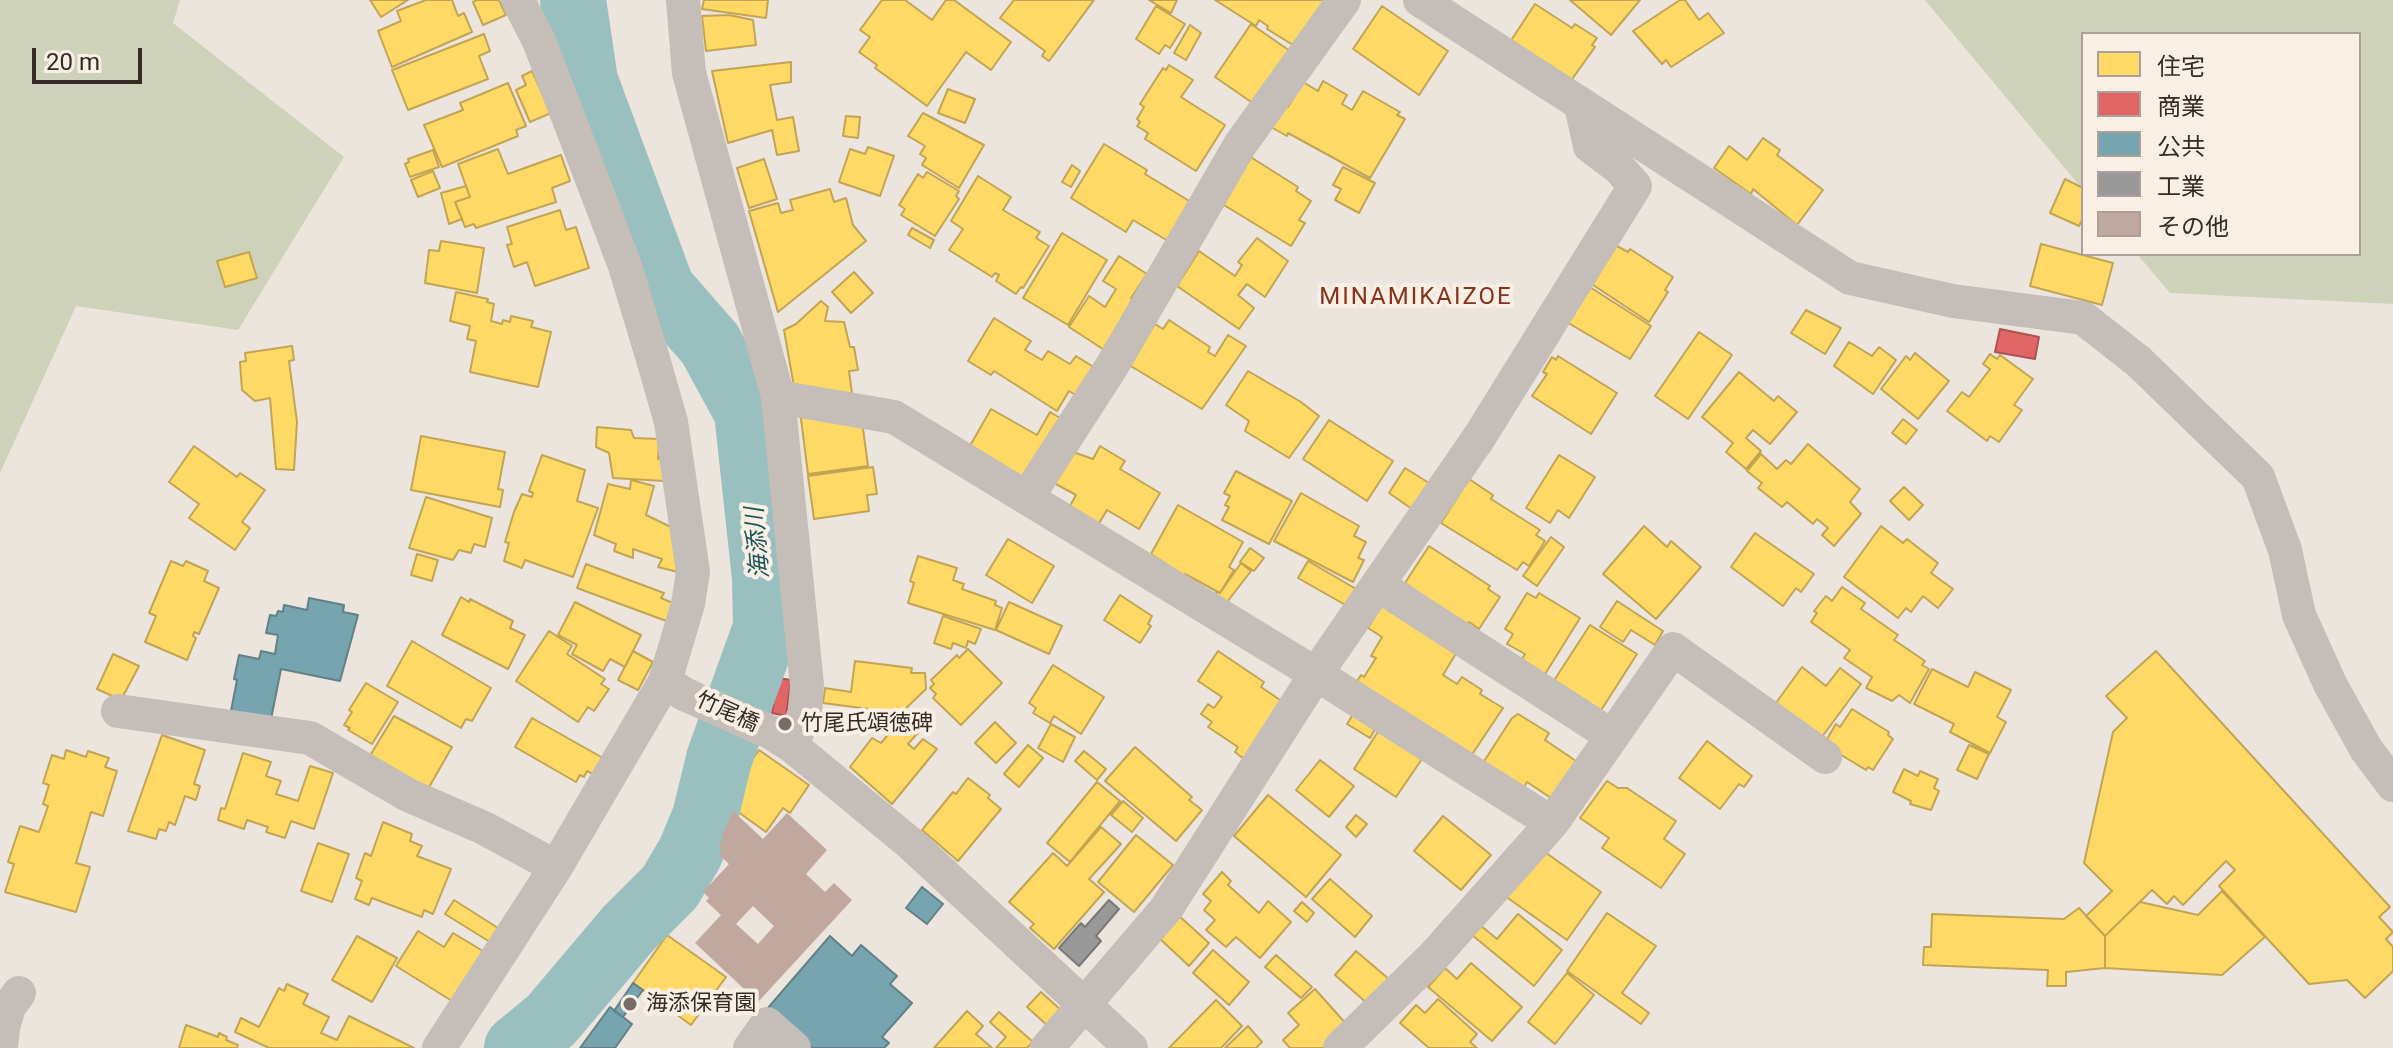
<!DOCTYPE html>
<html>
<head>
<meta charset="utf-8">
<style>
	body { margin:0 }
	#map { position:relative; width:2393px; height:1048px; overflow:hidden; background:#ece5de; font-family:Roboto,"Noto Sans JP",sans-serif }
	canvas { display:block }
	.legend { position:absolute; left:2081px; top:32px; width:280px; height:224px; box-sizing:border-box; background:#faefe5; border:2px solid #aca099; margin:0; padding:10px 14px; list-style:none; font-size:24px; color:#362a26 }
	.legend li { display:flex; align-items:center; gap:16px; height:40px }
	.legend b { width:40px; border:2px solid #aca099 }
	.scale { position:absolute; left:32px; top:48px; width:110px; height:36px; box-sizing:border-box; border:4px solid #362a26; border-top:0; padding-left:10px; font-size:24px; line-height:28px; white-space:nowrap; color:#362a26; -webkit-text-stroke:6px #faefe5; paint-order:stroke }
</style>
</head>
<body>
<div id="map">
<canvas width="2393" height="1048"></canvas>
<ul class="legend">
<li><b style="height:22px;background:#ffd966"></b>住宅</li>
<li><b style="height:22px;background:#e06666"></b>商業</li>
<li><b style="height:22px;background:#76a5af"></b>公共</li>
<li><b style="height:22px;background:#999"></b>工業</li>
<li><b style="height:22px;background:#c1a89f"></b>その他</li>
</ul>
<div class="scale">20 m</div>
</div>
<script>
const context = document.querySelector('canvas').getContext('2d');
context.lineJoin = 'round';
function fill(path, color) {
  context.fillStyle = color;
  context.fill(path, 'evenodd');
}
function poly(rows) {
  const path = new Path2D();
  for (const r of rows) {
    path.moveTo(r[0], r[1]);
    for (let i = 2; i < r.length; i += 2) path.lineTo(r[i], r[i + 1]);
  }
  return path;
}
function trace(path, color, width, dash) {
  context.strokeStyle = color;
  context.lineWidth = width;
  context.lineCap = dash ? 'butt' : 'round';
  context.setLineDash(dash || []);
  context.stroke(path);
}
function label(font, color, halo, rows, align = 'center') {
  context.font = font + ' Roboto,"Noto Sans JP",sans-serif';
  context.lineWidth = 8;
  context.setLineDash([]);
  context.textBaseline = 'middle';
  context.strokeStyle = halo;
  context.fillStyle = color;
  for (const [text, x, y, turn = 0] of rows) {
    context.save();
    context.translate(x, y);
    context.rotate((+turn || 0) * Math.PI / 180);
    context.textAlign = isNaN(turn) ? turn : align;
    if (halo) context.strokeText(text, 0, 0);
    context.fillText(text, 0, 0);
    context.restore();
  }
}
fill(poly([
	[0,0,180,0,173,23,344,157,238,330,76,306,0,473],
	[1925,0,2393,0,2393,304,2170,293,2137,254,2359,254,2359,34,2083,34,2083,190]
]), '#ced2b8');
const homes = poly([
	[370,0,408,0,381,17,370,0],
	[426,0,452,0,458,16,464,13,472,32,392,67,378,31,401,21,397,11,426,0],
	[477,0,499,0,506,15,483,25,473,2,477,0],
	[704,0,768,0,766,18,702,9,704,0],
	[882,0,905,0,932,20,946,0,954,0,1011,42,991,70,966,52,927,106,875,68,877,65,859,52,870,37,860,30,882,0],
	[1014,0,1094,0,1049,61,1042,56,1045,51,1000,18,1014,0],
	[1149,0,1177,0,1171,13,1149,0],
	[1215,0,1329,0,1293,45,1267,29,1268,26,1259,20,1256,26,1215,0],
	[1570,0,1640,0,1611,35,1570,0],
	[1680,0,1685,0,1699,20,1708,13,1724,33,1671,67,1666,60,1662,64,1633,31,1680,0],
	[1535,4,1572,28,1575,24,1597,38,1592,45,1595,47,1570,82,1510,42,1535,4],
	[1156,6,1185,24,1170,48,1165,45,1159,54,1136,39,1156,6],
	[1382,6,1448,51,1419,95,1353,49,1382,6],
	[729,15,753,20,756,45,706,51,702,16,729,15],
	[1251,24,1293,53,1257,106,1215,77,1251,24],
	[1190,25,1201,33,1186,60,1174,53,1190,25],
	[484,34,490,51,479,56,488,79,408,110,392,70,484,34],
	[791,62,791,82,770,85,777,120,793,117,799,151,777,155,772,130,728,143,712,71,791,62],
	[1169,65,1193,80,1181,97,1225,125,1196,171,1145,139,1148,133,1137,126,1140,122,1137,119,1144,107,1140,104,1163,68,1166,70,1169,65],
	[532,71,551,113,530,122,516,90,526,85,522,76,532,71],
	[1323,81,1347,95,1342,104,1352,110,1363,91,1400,112,1397,115,1405,119,1370,178,1288,133,1287,136,1269,126,1282,105,1288,107,1303,82,1318,91,1323,81],
	[508,83,526,126,516,130,518,136,442,167,424,125,463,110,460,103,508,83],
	[948,89,975,99,965,123,938,113,948,89],
	[923,113,984,145,959,188,922,165,926,158,920,154,925,146,908,136,923,113],
	[846,116,860,117,858,138,843,136,846,116],
	[1763,138,1780,150,1777,155,1823,190,1797,225,1753,189,1751,194,1714,168,1729,146,1747,160,1763,138],
	[1104,144,1147,170,1145,174,1196,205,1173,244,1133,220,1126,232,1071,198,1104,144],
	[868,147,894,156,880,196,839,182,850,149,865,154,868,147],
	[498,149,508,174,561,155,570,181,552,188,556,202,476,228,474,224,465,227,455,202,470,197,458,164,498,149],
	[433,150,439,167,410,177,405,164,409,162,408,159,433,150],
	[1249,156,1298,187,1296,191,1311,201,1299,220,1305,223,1291,246,1219,202,1249,156],
	[764,159,777,199,749,208,737,168,764,159],
	[1072,165,1080,171,1071,187,1062,182,1072,165],
	[1343,167,1375,183,1359,213,1335,200,1341,189,1333,185,1343,167],
	[433,171,440,188,418,197,411,180,433,171],
	[927,172,959,191,956,196,959,199,935,236,901,215,905,209,899,205,918,174,923,178,927,172],
	[978,176,1011,197,1003,210,1040,232,1036,238,1049,246,1023,288,1021,287,1016,294,996,281,999,275,995,273,992,277,949,250,963,229,951,221,978,176],
	[2065,179,2083,188,2083,218,2079,226,2050,213,2065,179],
	[466,186,470,197,455,202,462,219,449,224,441,193,466,186],
	[830,189,834,202,846,198,853,225,866,241,778,312,749,211,778,203,781,213,793,210,790,200,830,189],
	[560,210,566,230,576,227,589,268,535,286,527,262,514,267,507,245,512,244,507,227,560,210],
	[912,228,934,240,930,248,908,235,912,228],
	[1062,233,1107,260,1068,325,1023,298,1062,233],
	[1257,238,1288,261,1265,297,1247,284,1238,295,1254,308,1239,329,1177,286,1199,251,1235,276,1242,265,1238,262,1257,238],
	[441,241,484,248,477,293,425,283,429,250,439,251,441,241],
	[2041,244,2113,263,2102,305,2030,286,2041,244],
	[1615,245,1628,252,1630,249,1673,277,1665,290,1668,292,1649,322,1587,281,1615,245],
	[249,252,257,278,225,287,217,261,249,252],
	[1119,256,1147,274,1131,298,1135,300,1109,353,1069,327,1089,296,1105,307,1116,289,1103,281,1119,256],
	[854,272,873,293,851,313,832,292,854,272],
	[1585,284,1651,326,1630,359,1563,320,1585,284],
	[456,292,488,299,487,302,494,304,491,321,502,324,503,320,510,322,511,316,533,321,531,327,551,332,538,387,470,372,476,341,467,339,470,326,450,321,456,292],
	[821,301,828,307,825,321,844,322,850,347,854,347,858,370,849,371,853,401,796,398,784,330,796,324,821,301],
	[1806,310,1841,328,1825,354,1791,333,1806,310],
	[994,318,1031,341,1025,350,1042,360,1048,351,1070,364,1076,356,1100,371,1082,399,1069,391,1057,411,994,371,991,375,968,361,994,318],
	[1169,320,1210,347,1208,352,1215,356,1228,335,1246,346,1202,409,1129,365,1155,324,1163,329,1169,320],
	[1699,332,1732,355,1688,419,1655,396,1699,332],
	[1849,342,1872,356,1879,347,1896,360,1873,394,1834,366,1849,342],
	[292,346,294,360,289,361,297,422,294,470,276,469,270,398,255,401,242,390,240,362,246,361,245,353,292,346],
	[1915,353,1949,381,1918,419,1881,389,1906,356,1910,360,1915,353],
	[1990,354,1997,359,2000,355,2033,379,2014,405,2022,410,1999,442,1990,436,1987,441,1947,411,1962,392,1969,397,1990,369,1983,364,1990,354],
	[1558,356,1617,393,1591,434,1532,396,1547,374,1543,372,1552,357,1556,360,1558,356],
	[1248,371,1301,402,1319,416,1289,458,1245,431,1249,421,1226,405,1248,371],
	[1739,372,1774,401,1778,396,1797,412,1770,444,1753,430,1746,438,1761,451,1746,469,1726,452,1733,443,1702,417,1739,372],
	[991,409,1037,435,1050,412,1067,422,1025,488,967,451,991,409],
	[800,411,862,421,868,466,808,474,800,411],
	[1903,419,1917,430,1906,444,1892,433,1903,419],
	[1329,420,1393,461,1367,501,1303,459,1329,420],
	[597,427,631,430,634,438,659,439,658,459,664,458,664,481,613,478,609,453,596,447,597,427],
	[421,436,505,452,498,489,503,490,500,507,411,490,421,436],
	[1808,444,1860,489,1850,502,1861,514,1834,546,1822,535,1828,528,1817,519,1813,524,1787,502,1782,507,1758,488,1762,483,1747,471,1761,454,1777,469,1786,460,1791,464,1808,444],
	[194,446,237,477,240,473,265,490,242,522,250,528,235,550,189,518,199,504,169,482,194,446],
	[1100,446,1125,461,1120,469,1160,493,1139,529,1107,510,1095,530,1066,513,1076,495,1054,483,1073,452,1093,459,1100,446],
	[542,455,585,470,577,501,598,508,573,577,525,560,522,568,504,561,509,543,505,542,514,512,522,494,532,497,533,493,529,491,542,455],
	[1559,455,1595,477,1569,518,1558,510,1550,523,1526,508,1559,455],
	[873,467,877,494,867,495,869,511,814,519,808,476,873,467],
	[1405,468,1429,483,1412,509,1389,493,1405,468],
	[1236,471,1292,501,1269,544,1222,520,1229,507,1225,505,1230,496,1224,493,1236,471],
	[1469,479,1493,495,1491,499,1540,530,1536,535,1545,541,1529,566,1523,562,1517,570,1441,523,1469,479],
	[631,480,654,486,646,515,673,528,678,572,658,567,662,559,633,549,633,558,614,551,616,544,594,535,608,484,630,489,631,480],
	[1904,487,1923,505,1909,520,1890,501,1904,487],
	[1301,493,1359,526,1354,536,1366,542,1358,558,1364,560,1353,582,1274,541,1301,493],
	[426,497,492,518,485,547,474,544,471,553,459,550,453,560,409,548,426,497],
	[1178,505,1243,542,1229,567,1234,570,1220,593,1185,574,1184,576,1151,554,1178,505],
	[1644,526,1667,547,1671,541,1701,567,1656,619,1603,574,1644,526],
	[1881,526,1903,543,1907,539,1938,563,1931,573,1953,589,1938,608,1923,596,1911,612,1906,608,1898,618,1844,577,1881,526],
	[1755,533,1814,574,1801,592,1796,588,1783,606,1731,567,1755,533],
	[1551,537,1564,547,1537,586,1523,576,1551,537],
	[1008,539,1054,566,1032,603,986,575,1008,539],
	[1429,546,1490,586,1488,589,1500,597,1479,629,1469,622,1465,627,1405,583,1429,546],
	[1250,548,1264,558,1254,571,1240,562,1250,548],
	[417,554,438,560,432,581,411,575,417,554],
	[918,556,957,568,953,580,964,584,962,589,996,601,995,605,1002,608,995,630,908,603,914,583,910,581,918,556],
	[171,561,183,566,186,561,208,571,204,581,219,588,199,634,194,632,193,636,196,638,187,660,145,642,156,616,149,613,171,561],
	[1308,561,1358,590,1349,607,1298,578,1308,561],
	[1241,563,1251,571,1224,606,1213,598,1217,592,1220,593,1241,563],
	[586,564,664,593,661,598,675,604,669,622,577,588,586,564],
	[1842,587,1865,603,1861,609,1898,635,1894,640,1925,661,1922,665,1929,669,1910,703,1899,695,1892,701,1866,688,1872,677,1844,658,1850,650,1811,622,1817,613,1814,611,1826,596,1832,601,1842,587],
	[1527,593,1536,598,1539,593,1580,618,1542,679,1519,664,1525,654,1507,644,1513,634,1505,629,1527,593],
	[1120,595,1152,616,1148,624,1151,626,1140,643,1104,620,1120,595],
	[461,597,469,602,470,599,513,621,510,628,525,635,508,669,442,635,461,597],
	[1617,601,1663,631,1655,645,1631,630,1623,642,1600,627,1617,601],
	[575,602,641,635,625,667,610,659,603,671,572,654,577,645,558,635,575,602],
	[1009,602,1062,626,1049,654,996,630,1009,602],
	[1383,603,1458,650,1443,675,1457,684,1462,677,1482,690,1480,694,1503,708,1467,762,1354,686,1361,675,1364,677,1376,658,1371,656,1382,637,1368,628,1383,603],
	[943,616,981,629,975,644,968,641,966,648,953,643,951,649,934,643,943,616],
	[1590,625,1637,654,1600,712,1553,682,1590,625],
	[549,631,572,646,567,654,605,679,601,684,609,689,594,711,588,707,578,722,516,681,549,631],
	[412,641,491,688,472,721,466,719,461,728,387,686,412,641],
	[968,649,1002,683,961,725,933,698,936,694,930,688,934,684,931,680,957,655,959,658,968,649],
	[633,651,653,662,638,690,618,680,633,651],
	[1218,651,1264,682,1261,687,1283,702,1244,759,1235,752,1238,747,1208,727,1212,722,1201,714,1208,704,1214,708,1222,697,1198,681,1218,651],
	[2156,651,2390,907,2379,917,2393,932,2386,939,2393,947,2393,971,2365,998,2347,980,2309,984,2219,886,2235,870,2226,861,2183,905,2174,896,2167,904,2152,890,2105,936,2086,916,2112,891,2084,863,2113,732,2127,718,2106,696,2156,651],
	[113,654,139,666,121,700,97,689,113,654],
	[855,661,912,668,911,673,925,673,926,689,901,713,901,717,877,714,877,710,823,703,825,688,851,692,855,661],
	[1053,665,1104,697,1081,734,1054,716,1050,723,1033,713,1036,708,1029,703,1053,665],
	[1802,667,1826,686,1840,668,1861,684,1819,741,1773,707,1802,667],
	[1932,669,1968,687,1975,672,2011,690,1997,717,2006,722,1990,753,1950,732,1954,724,1914,704,1932,669],
	[366,683,398,702,372,744,348,730,350,728,344,725,352,712,349,710,366,683],
	[1852,709,1889,732,1888,735,1893,739,1873,770,1868,767,1866,770,1828,747,1827,739,1836,724,1840,727,1852,709],
	[907,712,924,726,908,744,914,749,923,739,937,749,892,804,850,767,872,738,881,743,907,712],
	[1354,713,1376,727,1370,738,1347,724,1354,713],
	[1518,714,1549,733,1545,740,1576,761,1551,798,1527,782,1522,790,1481,766,1512,718,1518,714],
	[394,716,452,747,428,789,368,759,394,716],
	[532,718,603,758,593,774,587,771,584,777,580,775,576,782,515,747,532,718],
	[995,722,1016,743,996,763,975,743,995,722],
	[1051,724,1075,737,1063,762,1038,748,1051,724],
	[1379,730,1422,759,1396,797,1354,769,1379,730],
	[162,735,205,750,194,784,200,786,196,800,185,796,175,825,169,822,166,831,159,829,156,839,128,831,162,735],
	[1707,741,1752,776,1744,787,1739,784,1720,809,1679,778,1707,741],
	[1028,745,1043,758,1019,787,1004,774,1028,745],
	[1969,745,1989,754,1977,779,1957,770,1969,745],
	[1135,747,1192,797,1189,800,1202,810,1176,841,1105,781,1135,747],
	[66,750,86,757,88,751,109,758,105,767,117,771,103,816,91,812,76,863,90,867,76,912,5,892,14,864,8,862,20,826,39,832,48,806,43,804,49,785,43,783,52,755,64,759,66,750],
	[759,750,809,785,790,813,783,808,766,832,734,809,743,773,759,750],
	[1084,751,1106,769,1097,780,1075,761,1084,751],
	[243,753,271,762,266,776,281,781,276,794,298,801,310,766,333,773,314,829,291,821,285,838,266,832,268,827,247,820,244,829,218,820,221,808,225,809,243,753],
	[1320,760,1354,786,1329,817,1296,790,1320,760],
	[1904,769,1918,776,1920,771,1938,779,1934,788,1939,791,1931,810,1910,804,1911,801,1893,792,1904,769],
	[968,778,990,795,988,798,1001,809,958,861,922,830,953,792,956,794,968,778],
	[1607,781,1618,788,1627,788,1676,821,1664,839,1685,854,1661,888,1602,848,1609,838,1580,818,1607,781],
	[1097,782,1120,801,1070,862,1047,843,1097,782],
	[1268,795,1341,855,1306,897,1234,836,1268,795],
	[1123,801,1143,818,1132,832,1111,815,1123,801],
	[1356,815,1367,824,1356,837,1346,827,1356,815],
	[1443,816,1491,855,1461,890,1414,851,1443,816],
	[383,822,412,834,410,841,422,846,417,856,451,869,433,914,424,910,422,917,372,898,369,905,355,899,362,881,356,878,365,853,371,856,383,822],
	[1101,827,1121,844,1089,879,1104,892,1054,949,1030,928,1034,924,1009,902,1053,853,1067,866,1101,827],
	[1136,835,1173,865,1134,912,1098,882,1136,835],
	[318,843,349,854,332,902,301,891,318,843],
	[1542,850,1601,892,1567,940,1505,896,1542,850],
	[1222,872,1231,881,1228,885,1259,913,1268,901,1291,922,1260,958,1236,937,1226,947,1206,930,1215,920,1204,910,1211,901,1203,894,1222,872],
	[1330,879,1372,916,1355,937,1312,899,1330,879],
	[2222,891,2265,937,2222,975,2105,968,2105,936,2140,902,2198,915,2222,891],
	[454,900,498,928,490,942,445,914,454,900],
	[1302,902,1314,913,1307,922,1294,911,1302,902],
	[2079,908,2105,936,2105,968,2066,972,2066,986,2047,986,2048,970,1923,965,1924,947,1931,947,1932,914,2064,919,2079,908],
	[1607,913,1656,946,1622,993,1649,1013,1641,1024,1567,971,1607,913],
	[1518,914,1562,950,1534,986,1472,935,1480,925,1497,939,1518,914],
	[1178,915,1209,943,1189,966,1158,937,1178,915],
	[418,931,444,947,453,933,483,951,452,1001,396,966,418,931],
	[667,935,726,977,691,1025,633,983,667,935],
	[357,936,397,958,372,1002,332,980,357,936],
	[1213,950,1249,982,1229,1005,1193,973,1213,950],
	[1356,951,1390,980,1369,1005,1335,975,1356,951],
	[1276,955,1312,987,1301,998,1265,967,1276,955],
	[1471,963,1522,1007,1492,1041,1428,987,1445,968,1457,979,1471,963],
	[1567,973,1594,995,1555,1044,1528,1022,1567,973],
	[287,984,308,994,303,1004,329,1017,321,1033,337,1040,349,1016,414,1048,269,1048,235,1032,241,1018,259,1027,279,988,284,991,287,984],
	[1315,989,1348,1026,1323,1048,1290,1048,1283,1040,1299,1025,1288,1013,1315,989],
	[1041,992,1063,1012,1049,1027,1027,1007,1041,992],
	[1438,999,1477,1034,1470,1042,1477,1048,1429,1048,1400,1023,1416,1005,1425,1013,1438,999],
	[1216,1000,1242,1026,1221,1048,1169,1048,1216,1000],
	[967,1011,983,1026,976,1034,992,1048,934,1048,967,1011],
	[999,1012,1033,1042,1027,1048,996,1048,1006,1037,990,1022,999,1012],
	[186,1025,218,1037,219,1033,227,1037,226,1040,238,1045,237,1048,179,1048,186,1025],
	[1248,1026,1262,1042,1256,1048,1225,1048,1248,1026]
]);
fill(homes, '#ffd966');
trace(homes, '#c3a453', 2);
const shops = poly([
	[2000,329,2039,337,2035,359,1995,352,2000,329],
	[778,678,791,680,786,716,772,713,778,678]
]);
fill(shops, '#e06666');
trace(shops, '#ad5453', 2);
const public = poly([
	[309,598,344,605,343,612,358,615,340,681,281,669,270,724,230,716,237,680,234,679,239,655,259,659,261,651,275,654,278,635,266,633,270,615,276,616,278,611,283,612,284,605,307,610,309,598],
	[922,887,943,904,927,924,906,908,922,887],
	[830,936,852,956,861,945,897,976,890,984,912,1003,882,1037,889,1043,884,1048,812,1048,767,1009,830,936],
	[633,983,643,990,623,1017,614,1011,633,983],
	[610,1007,632,1024,615,1048,580,1048,610,1007]
]);
fill(public, '#76a5af');
trace(public, '#638086', 2);
const industry = poly([
	[1109,900,1119,909,1096,936,1101,941,1079,966,1059,948,1081,923,1085,927,1109,900]
]);
fill(industry, '#999');
trace(industry, '#7b7876', 2);
trace(poly([
	[517,1048,551,1020,628,929,670,887,690,853,705,817,719,759,766,628,765,578,747,412,710,344,662,289,585,81,573,0]
]), '#99c0be', 66);
fill(poly([
	[733,811,763,839,787,813,827,850,806,874,825,892,834,883,852,900,758,1002,695,943,721,915,706,901,709,898,703,892,729,864,718,854,722,850,718,845,723,840,721,837],
	[753,906,774,926,758,944,736,924]
]), '#c1a89f');
trace(poly([
	[683,0,689,73,778,397,807,685,805,712,792,746],
	[1420,0,1850,278,1953,301,2083,318,2138,361,2258,477,2285,550,2299,615,2330,684,2366,749,2393,785],
	[778,397,894,417,1316,674,1552,823],
	[1028,496,1112,366,1240,145,1344,0],
	[1378,585,1612,736],
	[665,681,684,694,770,732,792,746,911,844,1131,1048],
	[118,711,310,738,408,795,484,828,556,867],
	[1,1048,3,1027,9,1007,19,993],
	[439,1048,556,867,665,681,688,604,693,572,671,422,653,359,625,266,600,200,539,41,518,0],
	[750,1048,767,1024,794,1048],
	[1047,1048,1166,909,1316,674,1480,436,1635,186,1619,168,1590,146,1581,105],
	[1340,1048,1433,957,1552,823,1673,649,1825,757]
]), '#c5bdb8', 34);
for (const [x, y, r, color] of [
	[785,724,8,"#766b66"],
	[630,1004,8,"#766b66"]
]) {
  const dot = new Path2D();
  dot.arc(x, y, r, 0, 2 * Math.PI);
  context.fillStyle = color;
  context.fill(dot);
  trace(dot, '#faefe5', 3);
}
label('22px', '#362a26', '#faefe5', [
	["竹尾橋",727,713,24]
]);
label('22px', '#362a26', '#faefe5', [
	["竹尾氏頌徳碑",801,724],
	["海添保育園",646,1004]
], 'left');
context.letterSpacing = '2px';
label('24px', '#88321c', '#faefe5', [
	["MINAMIKAIZOE",1416,298]
]);
context.letterSpacing = '0px';
label('italic 24px', '#1a5759', '#faefe5', [
	["海添川",759,543,-95]
]);
</script>
</body>
</html>
